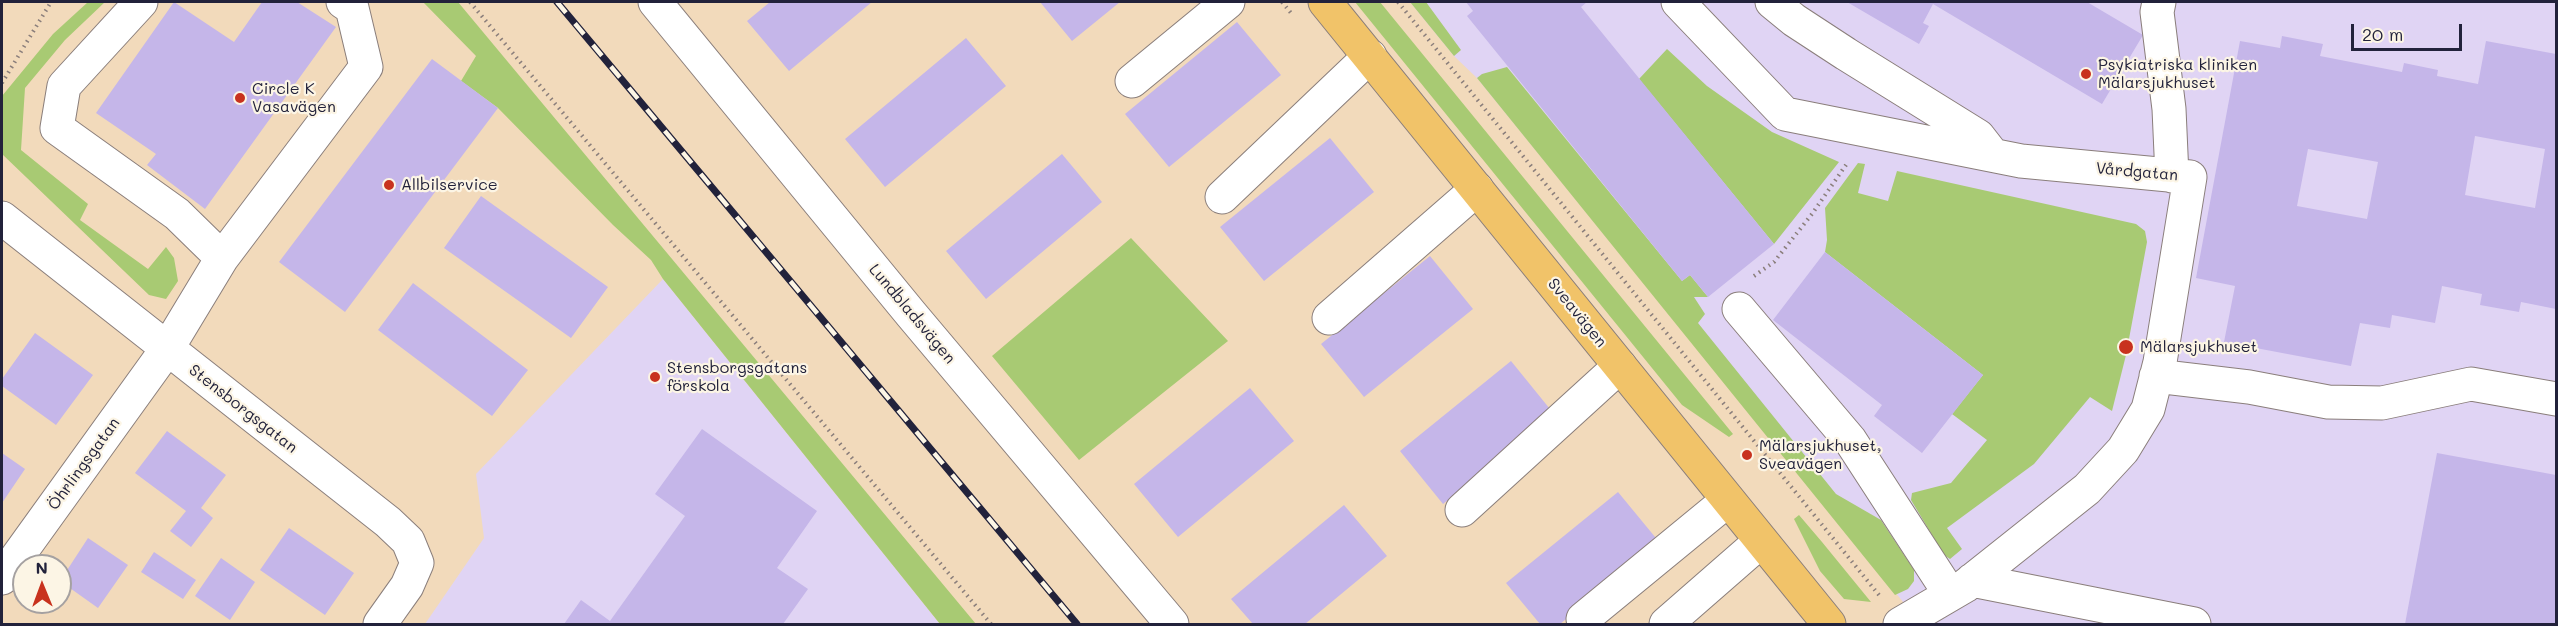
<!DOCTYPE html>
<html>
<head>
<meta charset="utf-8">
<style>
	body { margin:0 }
	#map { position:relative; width:2558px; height:626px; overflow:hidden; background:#f2dabb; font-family:Mali,sans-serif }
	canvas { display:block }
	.frame { position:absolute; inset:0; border:3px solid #22223b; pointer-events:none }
	.north { position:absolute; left:12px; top:554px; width:60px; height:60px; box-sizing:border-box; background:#fcf5e5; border:2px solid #a5a1a1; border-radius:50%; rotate:359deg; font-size:16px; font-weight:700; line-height:24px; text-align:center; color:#22223b }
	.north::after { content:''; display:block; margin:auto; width:21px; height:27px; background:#c8321e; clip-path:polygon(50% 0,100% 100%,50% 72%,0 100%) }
	.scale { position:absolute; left:2351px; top:24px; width:111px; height:27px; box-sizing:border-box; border:3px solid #22223b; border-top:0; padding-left:8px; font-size:18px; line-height:21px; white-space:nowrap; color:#22223b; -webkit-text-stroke:4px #fcf5e5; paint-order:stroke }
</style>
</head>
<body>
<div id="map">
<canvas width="2558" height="626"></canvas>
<div class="frame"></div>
<div class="north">N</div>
<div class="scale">20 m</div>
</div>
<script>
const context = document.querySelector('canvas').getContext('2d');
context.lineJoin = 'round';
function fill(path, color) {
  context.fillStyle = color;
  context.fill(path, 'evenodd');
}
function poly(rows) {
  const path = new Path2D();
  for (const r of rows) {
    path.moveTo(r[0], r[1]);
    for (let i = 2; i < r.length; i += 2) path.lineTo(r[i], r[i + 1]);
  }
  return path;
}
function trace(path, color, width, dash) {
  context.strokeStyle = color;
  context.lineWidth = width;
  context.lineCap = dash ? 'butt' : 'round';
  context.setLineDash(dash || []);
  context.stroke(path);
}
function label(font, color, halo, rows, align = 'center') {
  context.font = font + ' Mali,sans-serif';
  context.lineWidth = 4.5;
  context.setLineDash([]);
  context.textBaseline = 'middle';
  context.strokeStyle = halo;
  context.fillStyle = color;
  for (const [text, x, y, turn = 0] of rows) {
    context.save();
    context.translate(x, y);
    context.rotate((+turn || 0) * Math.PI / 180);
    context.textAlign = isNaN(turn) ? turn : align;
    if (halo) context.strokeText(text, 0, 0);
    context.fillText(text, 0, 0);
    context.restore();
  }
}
fill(poly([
	[1410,2,2556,2,2556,624,1921,624,1477,78,1454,56],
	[663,279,940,624,425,624,484,538,476,474]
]), '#e0d4f4');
fill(poly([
	[88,2,105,2,65,40,25,88,21,150,88,204,80,220,148,269,166,247,174,258,178,281,166,299,149,295,2,154,2,96,53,34],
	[423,2,458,2,976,624,940,624,663,279,651,260,613,225,498,108,461,81,476,56],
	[1355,2,1380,2,1733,434,1729,437,1682,405],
	[1410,2,1426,2,1461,50,1454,56],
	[1667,49,1707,86,1772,132,1839,162,1774,244,1639,79],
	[1507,67,1682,281,1690,275,1708,297,1694,297,1705,314,1698,323,1836,494,1881,520,1914,570,1914,581,1908,589,1895,595,1477,78,1482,74],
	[1858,163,1865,164,1858,193,1888,201,1897,171,2136,224,2145,231,2147,242,2126,355,2112,411,2090,397,2034,464,1947,528,1962,549,1950,559,1944,555,1911,500,1912,493,1951,483,1987,440,1952,414,1983,375,1825,252,1827,240,1825,208],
	[1131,238,1228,341,1079,460,992,356],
	[1799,515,1822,542,1871,602,1844,599,1820,571,1794,519]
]), '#a8ca73');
fill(poly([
	[174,2,234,42,262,2,297,2,336,27,205,209,147,165,156,154,96,113],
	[770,2,872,2,789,71,747,21],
	[1040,2,1120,2,1072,41],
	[1466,2,1587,2,1581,7,1774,244,1708,297,1690,275,1682,281,1467,16,1473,11],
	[1847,2,2087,2,2143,35,2102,104,1933,4,1923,23,1929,26,1919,44],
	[1237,22,1281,75,1169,167,1125,114],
	[2282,36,2323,44,2320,56,2402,72,2404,63,2438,70,2437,76,2478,84,2486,41,2556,54,2556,309,2521,302,2519,312,2480,305,2482,294,2442,286,2435,323,2392,315,2390,328,2360,323,2351,366,2224,342,2235,286,2196,278,2240,41,2280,48],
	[2475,136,2545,149,2535,208,2465,195],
	[2308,149,2378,162,2367,219,2297,206],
	[966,38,1006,86,885,187,845,139],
	[432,59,498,108,345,312,279,262],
	[1330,138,1374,192,1264,281,1220,227],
	[1062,154,1102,202,986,299,946,251],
	[481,196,608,287,571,338,444,248],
	[1825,252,1983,375,1922,453,1874,416,1882,405,1773,320],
	[1430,256,1473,309,1364,397,1321,344],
	[413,283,528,370,492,416,378,330],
	[35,333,93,375,56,425,2,386,2,379],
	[1511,361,1554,414,1443,504,1400,451],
	[1250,388,1294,441,1178,537,1134,484],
	[702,429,817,511,777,568,808,589,783,624,564,624,581,600,610,621,685,516,655,494],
	[167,431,226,475,201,508,213,518,191,547,170,531,186,511,135,473],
	[2,453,25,469,2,503],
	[2437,453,2556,475,2556,624,2405,624],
	[1618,492,1660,543,1560,624,1540,624,1506,583],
	[1344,505,1387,556,1305,624,1253,624,1231,599],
	[289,528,354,573,325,615,260,570],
	[88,538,128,565,98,608,60,581],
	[154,552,196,580,183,599,141,572],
	[221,558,255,582,230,620,195,596]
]), '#c5b6e9');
const minor = poly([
	[141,2,64,86,57,128,177,214,222,258],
	[655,2,911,314,1172,624],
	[1678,2,1785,114,2021,161,2190,177,2160,362,2148,409,2123,450,2087,489,1965,586,1900,624],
	[1772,2,1794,20,1846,54,1978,136,1992,154],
	[2159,2,2157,12,2169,109,2172,176],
	[1132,81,1228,2],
	[1222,197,1370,56],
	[2,218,388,522,408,541,417,563,407,586,380,624],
	[1739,309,1850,440,1950,594],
	[1329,318,1477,189],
	[2156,376,2249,387,2328,402,2382,403,2471,384,2556,399],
	[1462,510,1620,366],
	[2,578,167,349,222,258,366,67,352,8,343,2],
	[1972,580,2194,624],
	[1583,619,1728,500],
	[1666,624,1761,541]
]);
const major = poly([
	[1325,2,1829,624]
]);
trace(minor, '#8a7e7b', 35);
trace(major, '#8a7e7b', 35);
trace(poly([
	[470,2,991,624],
	[1282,2,1291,13],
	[1398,2,1879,595],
	[2,83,51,2],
	[1754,276,1774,262,1812,214,1848,162]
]), '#8a7e7b', 4, [1.5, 4.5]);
trace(minor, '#fff', 33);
trace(major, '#f1c369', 33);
const rail = poly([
	[557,2,1077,624]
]);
trace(rail, '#22223b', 7);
trace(rail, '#fcf5e5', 4.5, [14]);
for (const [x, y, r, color] of [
	[2086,74,6,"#c8321e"],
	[240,98,6,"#c8321e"],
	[389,185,6,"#c8321e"],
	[2126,347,8,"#c8321e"],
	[655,377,6,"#c8321e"],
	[1747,455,6,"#c8321e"]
]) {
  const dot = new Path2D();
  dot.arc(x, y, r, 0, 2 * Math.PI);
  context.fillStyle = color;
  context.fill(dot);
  trace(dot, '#fcf5e5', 2);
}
label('16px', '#22223b', '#fcf5e5', [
	["Psykiatriska kliniken",2098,65],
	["Mälarsjukhuset",2098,83],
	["Circle K",252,89],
	["Vasavägen",252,107],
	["Allbilservice",401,185],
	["Mälarsjukhuset",2140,347],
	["Stensborgsgatans",667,368],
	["förskola",667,386],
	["Mälarsjukhuset,",1759,446],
	["Sveavägen",1759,464]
], 'left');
label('16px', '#22223b', '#fcf5e5', [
	["Vårdgatan",2137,172,5],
	["Sveavägen",1577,313,51],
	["Lundbladsvägen",912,314,50],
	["Stensborgsgatan",243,409,38],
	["Öhrlingsgatan",84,464,-54]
]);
</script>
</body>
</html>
